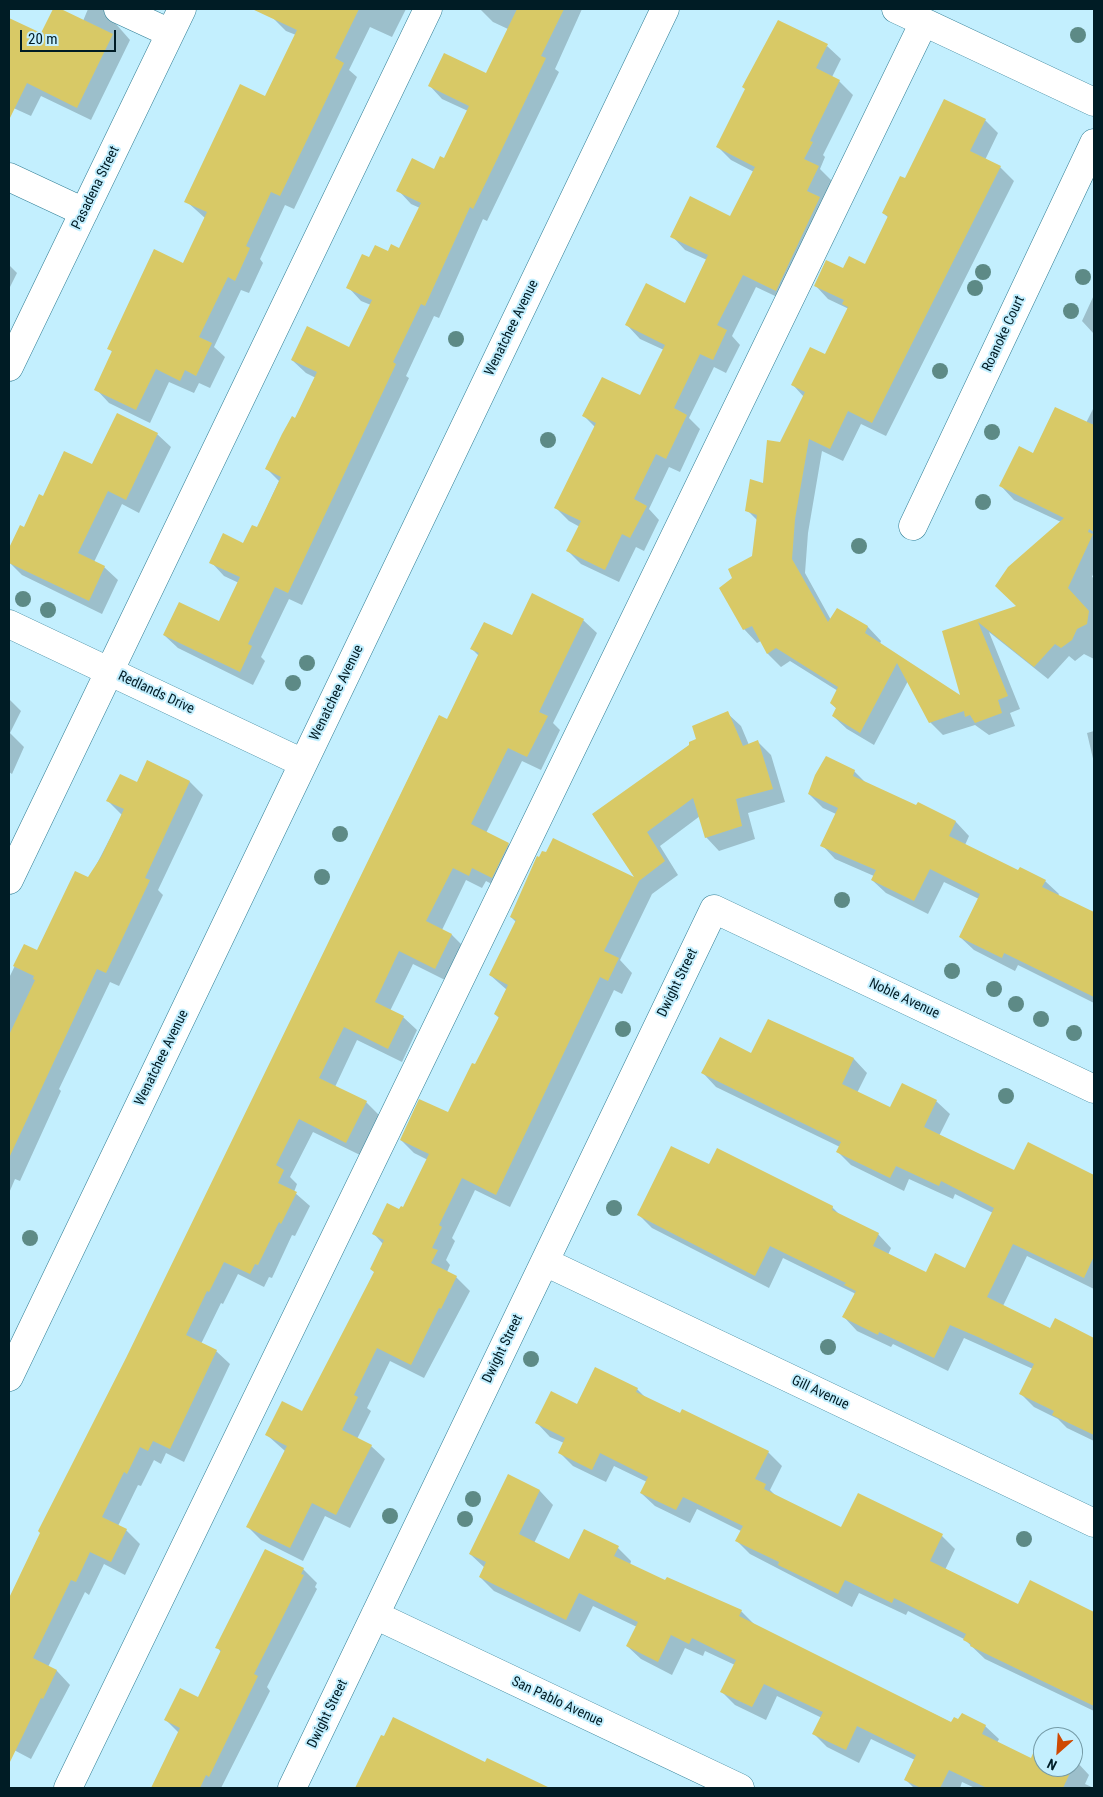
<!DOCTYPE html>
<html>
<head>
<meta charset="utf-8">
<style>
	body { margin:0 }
	#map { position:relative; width:1103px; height:1797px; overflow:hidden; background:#c3effe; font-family:"Roboto Condensed",sans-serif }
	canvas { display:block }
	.frame { position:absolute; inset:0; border:10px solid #001c25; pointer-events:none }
	.north { position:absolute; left:1033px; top:1727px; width:50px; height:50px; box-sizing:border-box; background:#c3effe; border:1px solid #759ba7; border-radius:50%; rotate:206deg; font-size:14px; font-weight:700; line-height:20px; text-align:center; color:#001c25 }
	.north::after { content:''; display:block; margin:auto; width:18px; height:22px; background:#ce4902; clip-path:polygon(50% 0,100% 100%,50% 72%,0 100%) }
	.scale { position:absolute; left:20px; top:30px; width:96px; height:22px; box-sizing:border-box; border:2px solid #001c25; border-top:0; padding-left:6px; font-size:15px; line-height:18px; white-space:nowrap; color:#001c25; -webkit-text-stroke:4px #c3effe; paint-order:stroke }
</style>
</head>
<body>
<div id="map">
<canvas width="1103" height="1797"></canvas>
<div class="frame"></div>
<div class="north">N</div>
<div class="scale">20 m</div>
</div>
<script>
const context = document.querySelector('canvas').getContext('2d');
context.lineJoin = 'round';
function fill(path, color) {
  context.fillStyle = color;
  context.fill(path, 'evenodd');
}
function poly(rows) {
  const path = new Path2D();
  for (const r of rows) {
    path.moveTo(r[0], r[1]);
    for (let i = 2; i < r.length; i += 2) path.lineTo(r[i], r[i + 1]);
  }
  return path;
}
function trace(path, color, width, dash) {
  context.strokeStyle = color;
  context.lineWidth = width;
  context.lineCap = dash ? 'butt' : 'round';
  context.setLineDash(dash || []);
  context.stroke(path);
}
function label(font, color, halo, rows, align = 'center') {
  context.font = font + ' "Roboto Condensed",sans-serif';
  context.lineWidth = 4;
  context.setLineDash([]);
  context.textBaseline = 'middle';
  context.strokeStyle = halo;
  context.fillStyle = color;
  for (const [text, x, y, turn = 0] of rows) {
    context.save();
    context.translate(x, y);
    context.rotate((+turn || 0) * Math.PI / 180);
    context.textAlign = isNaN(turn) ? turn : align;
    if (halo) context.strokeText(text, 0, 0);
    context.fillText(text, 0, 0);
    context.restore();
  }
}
fill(poly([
	[54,9,83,21,88,9,125,9,117,16,116,24,130,40,91,120,41,96,31,116,9,106,9,33,14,22,41,35],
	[276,9,406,9,392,37,370,27,349,70,357,77,294,209,285,205,260,259,263,263,249,293,241,290,214,347,225,357,210,388,199,383,194,393,169,382,150,423,109,403,96,389,113,353,109,348,183,265,205,218,186,201,266,98,296,35,286,31,272,17],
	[480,9,582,9,555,69,559,72,487,221,483,219,439,318,434,316,406,376,409,378,302,605,289,599,261,657,265,661,253,685,178,648,164,635,220,623,239,583,224,576,211,562,244,545,257,529,279,481,266,468,295,419,316,378,306,373,292,360,350,349,371,305,361,301,348,287,369,259,400,250,420,208,411,204,398,190,435,171,445,160,468,111,442,99,429,85,487,74,508,29,493,22],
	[827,46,841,59,832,77,839,81,853,95,823,155,825,157,820,169,832,181,790,303,756,287,732,336,740,345,726,373,714,367,689,418,700,429,680,472,669,467,649,509,659,520,644,551,636,547,619,582,581,564,568,551,580,527,569,521,556,508,595,427,584,416,641,397,664,350,640,339,627,325,686,304,707,260,685,250,672,236,731,218,754,172,731,160,718,147],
	[985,120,998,133,985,160,1000,167,1014,181,886,436,861,424,843,461,822,451,808,533,805,573,831,620,837,609,868,627,881,641,880,644,962,698,944,632,1018,607,1061,522,1014,500,1001,486,1034,454,1086,423,1094,407,1094,572,1092,577,1094,578,1094,659,1084,654,1075,661,1069,656,1048,679,989,632,1020,709,1010,713,1015,726,989,735,975,725,943,735,930,722,908,681,874,745,847,729,833,716,837,709,831,703,838,691,790,661,781,667,768,654,761,641,757,643,744,629,734,579,753,556,758,521,747,510,764,484,781,444,804,397,793,385,825,356,849,309,828,299,815,285,844,270,865,266,889,218,883,213,905,180],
	[9,265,17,273,9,289],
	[1094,295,1094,334,1082,321],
	[157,434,171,447,139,513,122,504,94,562,104,567,118,580,102,614,22,575,9,562,40,496,44,497,93,466],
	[583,620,597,633,553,723,560,730,541,770,522,761,486,833,508,844,522,857,505,891,486,881,482,888,466,880,442,930,452,935,465,948,449,982,413,964,390,1011,403,1017,417,1030,402,1062,357,1040,335,1087,366,1102,379,1115,360,1155,313,1132,290,1177,297,1184,294,1192,310,1206,295,1236,292,1235,272,1278,269,1277,264,1287,238,1274,223,1304,221,1303,201,1344,216,1351,230,1364,184,1462,166,1453,161,1464,154,1460,141,1486,138,1485,118,1526,126,1530,140,1544,125,1575,104,1564,89,1595,85,1592,48,1667,57,1671,70,1685,31,1759,14,1750,9,1760,9,1601,439,716,448,721,479,656,472,649],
	[9,699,21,711,10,733,24,747,12,774,9,772],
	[727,713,741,726,749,745,758,742,771,755,785,802,748,813,755,839,719,851,706,837,700,816,660,846,678,875,652,894,620,960,632,973,622,994,614,990,510,1207,475,1190,452,1238,455,1241,446,1260,450,1265,447,1272,456,1277,470,1291,424,1378,390,1361,367,1408,371,1411,357,1439,371,1446,385,1459,350,1528,325,1516,303,1561,261,1540,248,1527,285,1451,267,1435,303,1413,375,1273,383,1244,374,1234,404,1209,428,1160,414,1153,401,1140,448,1114,476,1066,499,1018,495,1014,507,990,490,975,516,922,511,917,638,880,593,815,698,739],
	[1094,731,1094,763,1087,733],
	[148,761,190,782,203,795,158,890,163,895,119,986,110,982,59,1089,61,1091,20,1181,15,1179,9,1193,9,978,25,945,38,952,89,879,122,815,108,801,137,783],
	[854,771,866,783,917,807,918,804,956,822,969,836,965,845,1019,872,1045,881,1059,894,1058,896,1094,914,1094,1003,1018,965,1015,971,974,950,960,937,979,899,944,882,928,914,886,893,872,880,874,876,835,859,822,845,836,814,823,808,809,794],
	[769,1020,854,1059,867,1073,857,1093,891,1109,936,1101,950,1114,939,1136,1015,1172,1028,1144,1094,1176,1094,1289,1027,1256,1003,1306,1051,1329,1056,1320,1094,1339,1094,1441,1067,1428,1058,1419,1034,1407,1021,1394,1033,1369,964,1338,948,1371,893,1344,891,1347,857,1331,844,1317,855,1294,854,1293,783,1258,769,1288,652,1228,639,1215,710,1166,832,1207,841,1216,878,1234,891,1248,888,1255,926,1273,965,1270,993,1213,955,1194,953,1199,909,1179,904,1191,851,1165,838,1152,840,1147,716,1087,703,1073,752,1054],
	[637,1389,646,1398,768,1452,782,1466,770,1490,778,1498,842,1529,942,1536,955,1549,945,1570,1018,1605,1093,1613,1094,1610,1094,1711,985,1659,964,1639,908,1611,906,1615,859,1593,852,1607,750,1554,737,1541,741,1531,697,1509,690,1523,655,1506,641,1493,647,1482,614,1466,606,1482,573,1466,559,1452,564,1443,550,1437,537,1423,578,1405],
	[509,1476,540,1491,553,1505,534,1543,570,1561,618,1548,631,1561,630,1565,666,1582,668,1578,741,1611,756,1626,952,1723,985,1726,999,1739,997,1743,1031,1759,1043,1745,1043,1767,1073,1767,1073,1760,1076,1761,1089,1775,1085,1784,1094,1788,975,1788,962,1782,960,1788,914,1788,905,1779,915,1760,871,1739,859,1763,827,1747,814,1734,822,1718,777,1696,766,1720,735,1705,722,1692,735,1665,705,1651,703,1656,685,1648,672,1675,641,1659,627,1646,637,1627,593,1606,580,1632,494,1591,480,1577,485,1568,470,1554],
	[303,1569,317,1583,315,1587,317,1589,267,1687,270,1691,221,1788,152,1788,179,1733,166,1720,198,1699,221,1652,217,1647],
	[382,1736,486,1764,488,1760,547,1788,357,1788]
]), '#0003');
fill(poly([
	[53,9,61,9,113,34,77,108,27,83,9,120,9,18,41,33],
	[252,9,359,9,335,58,344,63,280,196,271,192,246,246,250,248,235,281,228,277,199,337,212,343,196,376,185,370,180,381,156,369,136,410,94,390,112,351,107,349,154,249,183,263,207,212,184,202,240,84,265,96,297,30],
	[517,9,564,9,541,56,546,58,473,209,470,207,425,306,421,304,393,362,396,364,288,593,275,587,248,644,252,646,240,672,163,635,179,602,219,621,240,577,209,563,223,533,243,543,252,525,257,527,281,477,265,469,282,434,292,416,295,418,317,372,291,360,307,326,349,347,372,300,346,288,362,254,369,257,375,245,388,251,391,244,399,248,421,203,396,191,412,158,434,169,440,156,444,158,469,106,428,86,444,53,486,73],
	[778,20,828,44,816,68,840,80,810,141,813,142,804,159,819,166,807,191,820,197,776,291,743,275,717,325,727,330,713,360,700,354,674,408,687,415,666,459,656,454,634,499,647,506,630,538,622,534,605,570,566,551,581,521,554,508,596,423,582,416,602,377,640,395,665,345,625,325,646,283,685,303,708,255,670,237,690,196,730,216,755,167,716,147,745,89,742,87],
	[944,99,986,119,970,151,1001,166,872,423,848,411,830,449,809,439,795,519,792,559,828,622,837,608,868,626,865,633,960,695,942,631,1016,606,995,586,1008,567,1064,518,999,486,1019,446,1033,453,1055,407,1094,425,1094,532,1089,529,1088,532,1093,534,1068,588,1089,611,1087,624,1077,629,1072,640,1061,648,1055,644,1034,667,978,622,1008,696,998,700,1002,713,975,723,970,715,965,717,964,711,929,723,897,663,860,733,832,716,836,708,830,703,838,687,776,648,767,654,752,626,743,630,719,588,732,578,728,569,752,556,757,515,745,511,750,479,763,483,767,440,780,442,805,392,791,385,810,347,825,354,848,307,842,304,844,300,814,286,826,260,843,268,849,256,865,264,888,216,882,213,900,176,905,178],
	[117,413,158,433,126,500,108,491,78,553,105,566,89,601,9,563,9,548,20,525,24,527,39,494,43,496,64,451,92,464],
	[532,593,584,619,539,712,548,716,527,757,508,748,471,824,509,843,492,878,472,868,469,876,453,868,426,921,452,934,435,969,399,951,375,1002,404,1016,388,1049,344,1027,319,1078,367,1101,346,1143,299,1119,276,1165,284,1170,278,1183,297,1192,281,1224,279,1222,258,1265,255,1264,250,1274,224,1262,209,1292,207,1291,186,1335,217,1350,170,1449,153,1441,148,1451,140,1447,127,1474,124,1472,102,1517,127,1529,111,1562,90,1552,76,1582,71,1580,33,1658,57,1670,43,1699,41,1698,9,1764,9,1598,40,1533,38,1531,126,1358,439,715,447,719,479,653,470,649,484,622,512,635],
	[728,711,743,746,758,740,773,789,736,799,742,826,705,838,693,798,647,832,665,861,639,881,604,951,619,958,608,981,600,977,496,1195,462,1178,439,1225,442,1227,432,1248,438,1250,431,1263,457,1276,441,1309,439,1308,411,1365,377,1348,354,1395,358,1397,342,1430,372,1445,336,1515,312,1503,290,1548,246,1527,287,1446,265,1435,282,1401,302,1411,374,1272,370,1269,384,1240,372,1234,387,1203,399,1209,401,1206,403,1207,429,1154,400,1140,419,1099,448,1112,472,1063,475,1064,499,1017,494,1014,508,985,489,975,516,920,510,917,537,856,539,857,542,851,546,852,553,838,634,877,592,814,689,745,689,742,696,739,692,726],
	[826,756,855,770,853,776,916,805,918,802,956,821,949,836,1018,870,1020,867,1046,880,1042,887,1094,912,1094,997,1004,953,1002,958,959,937,980,894,930,869,914,901,871,880,876,870,820,846,838,808,808,794,815,775],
	[147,760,190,781,145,878,150,880,106,973,97,969,9,1158,9,1035,35,980,33,979,34,976,13,966,24,944,37,950,75,871,88,877,101,857,124,809,106,801,120,774,137,782],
	[768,1019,854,1058,842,1084,890,1107,902,1083,937,1100,924,1127,980,1154,1014,1170,1028,1142,1094,1175,1094,1256,1084,1278,1013,1244,987,1297,1050,1328,1055,1318,1094,1338,1094,1435,1052,1415,1054,1411,1019,1394,1034,1364,978,1337,950,1325,934,1358,879,1332,878,1335,842,1317,856,1291,844,1285,846,1283,770,1246,755,1276,637,1215,671,1146,709,1164,717,1148,833,1206,832,1210,879,1233,873,1246,926,1272,935,1253,965,1268,994,1208,941,1181,939,1186,896,1166,890,1178,836,1152,841,1142,701,1073,720,1037,751,1053],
	[595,1367,638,1388,636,1392,680,1413,682,1409,769,1451,755,1479,766,1484,764,1489,841,1527,858,1493,943,1534,930,1561,1018,1604,1030,1580,1094,1612,1094,1706,970,1646,971,1644,963,1640,966,1634,894,1598,892,1603,845,1580,838,1594,778,1565,779,1562,735,1541,743,1526,683,1497,676,1510,640,1493,648,1477,600,1453,592,1470,558,1453,565,1438,535,1423,551,1391,577,1404],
	[508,1474,540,1490,519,1534,569,1559,584,1529,619,1546,614,1556,665,1580,667,1577,742,1610,739,1616,951,1722,954,1717,958,1719,962,1713,986,1725,982,1734,1031,1758,1038,1742,1043,1744,1043,1767,1073,1767,1073,1759,1076,1760,1063,1788,987,1788,949,1770,940,1788,921,1788,904,1780,916,1755,857,1726,846,1750,812,1734,823,1712,764,1684,752,1707,720,1692,736,1660,692,1638,689,1644,671,1635,658,1662,626,1646,638,1622,579,1593,566,1620,479,1577,486,1562,469,1554],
	[265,1549,304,1568,301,1574,304,1575,254,1674,258,1676,209,1777,206,1775,200,1788,151,1788,180,1728,164,1720,180,1688,198,1697,221,1650,215,1648],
	[393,1717,485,1762,487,1758,550,1788,355,1788,381,1735,384,1736]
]), '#d8c966');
const minor = poly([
	[118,9,170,33],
	[896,9,1094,102],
	[9,177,84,212],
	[9,367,182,9],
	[913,526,1094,143],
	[9,624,303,763],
	[9,880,428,9],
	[545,1262,1094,1523],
	[9,1377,665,9],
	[375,1615,740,1788],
	[68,1788,924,22],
	[292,1788,714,909,1094,1089]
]);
trace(minor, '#2f7d94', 29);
trace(minor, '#fff', 28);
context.fillStyle = '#5d8a86';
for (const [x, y] of [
	[1078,35],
	[983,272],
	[1083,277],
	[975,288],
	[1071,311],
	[456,339],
	[940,371],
	[992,432],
	[548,440],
	[983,502],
	[859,546],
	[23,599],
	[48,610],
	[307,663],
	[293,683],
	[340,834],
	[322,877],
	[842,900],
	[952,971],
	[994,989],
	[1016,1004],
	[1041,1019],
	[623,1029],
	[1074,1033],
	[1006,1096],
	[614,1208],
	[30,1238],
	[828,1347],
	[531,1359],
	[473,1499],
	[390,1516],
	[465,1519],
	[1024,1539]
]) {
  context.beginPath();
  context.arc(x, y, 8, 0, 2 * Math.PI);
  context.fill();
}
label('14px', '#001c25', '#c3effe', [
	["Pasadena Street",96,188,-64],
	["Wenatchee Avenue",512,328,-64],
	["Roanoke Court",1004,334,-65],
	["Redlands Drive",156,693,25],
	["Wenatchee Avenue",337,693,-64],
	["Dwight Street",678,983,-64],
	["Noble Avenue",904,999,25],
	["Wenatchee Avenue",162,1058,-64],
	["Dwight Street",503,1349,-64],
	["Gill Avenue",820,1393,25],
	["San Pablo Avenue",557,1702,25],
	["Dwight Street",328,1714,-64]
]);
</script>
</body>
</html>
